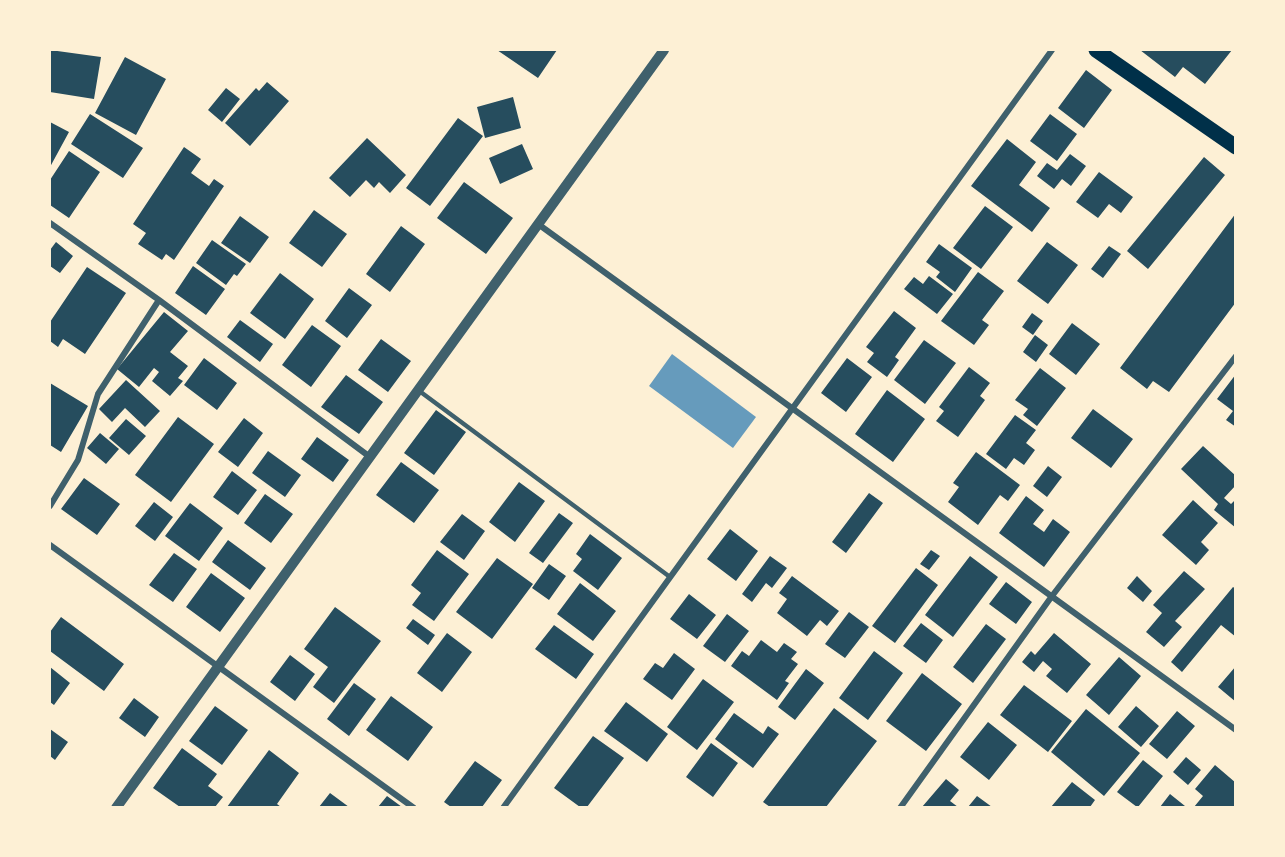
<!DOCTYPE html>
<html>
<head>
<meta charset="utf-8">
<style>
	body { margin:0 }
	#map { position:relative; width:1285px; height:857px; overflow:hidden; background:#fdf0d5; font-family:"Work Sans",sans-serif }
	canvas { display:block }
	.frame { position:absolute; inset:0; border:51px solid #fdf0d5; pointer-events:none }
</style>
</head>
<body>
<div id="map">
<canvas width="1285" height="857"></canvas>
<div class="frame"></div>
</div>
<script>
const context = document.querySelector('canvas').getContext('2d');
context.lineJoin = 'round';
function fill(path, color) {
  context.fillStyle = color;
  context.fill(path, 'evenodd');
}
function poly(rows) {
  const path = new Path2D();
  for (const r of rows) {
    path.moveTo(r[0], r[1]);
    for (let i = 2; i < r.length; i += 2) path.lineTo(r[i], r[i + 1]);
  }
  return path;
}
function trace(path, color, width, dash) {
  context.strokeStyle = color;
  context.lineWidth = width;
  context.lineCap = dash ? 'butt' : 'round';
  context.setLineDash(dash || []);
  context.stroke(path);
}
fill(poly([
	[672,354,756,417,733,448,649,386]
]), '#669bbc');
fill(poly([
	[50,50,101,57,94,99,50,92],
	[497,50,557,50,538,78],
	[1140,50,1232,50,1205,84,1183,67,1175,77],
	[125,57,166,79,136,135,95,113],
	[1086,70,1112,90,1084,128,1058,108],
	[267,82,289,101,250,146,225,123,256,88,259,91],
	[226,88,240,99,222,122,208,110],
	[513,97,521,128,485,138,477,107],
	[90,114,143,148,123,178,71,144],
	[1050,114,1077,134,1057,161,1030,141],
	[458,118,483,136,430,206,406,188],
	[50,122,69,132,50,167],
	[367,138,406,175,390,193,379,182,374,188,366,180,350,197,329,178],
	[1007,139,1036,162,1019,185,1050,208,1032,232,971,186],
	[522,144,533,169,500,184,489,158],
	[184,147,201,159,191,173,209,186,214,179,224,186,174,260,166,254,162,260,138,244,146,233,133,224],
	[69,151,100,172,69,218,50,205,50,180],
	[1070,154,1086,166,1071,186,1062,179,1054,189,1037,176,1047,163,1057,170],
	[1204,157,1225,175,1148,269,1127,251],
	[1099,172,1133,197,1121,213,1109,204,1098,218,1076,202],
	[464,182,513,218,486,254,437,218],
	[985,206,1013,227,981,269,953,248],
	[314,210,347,234,322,267,289,243],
	[1236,213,1236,302,1169,392,1153,381,1147,389,1120,368],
	[240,216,269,237,250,263,221,243],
	[401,226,425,244,390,292,366,274],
	[212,240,246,264,237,276,234,274,226,285,196,263],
	[56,242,73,256,60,273,50,266,50,250],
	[1047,242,1078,265,1048,304,1017,281],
	[939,244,972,268,955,292,936,277,940,272,926,262],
	[1109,246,1121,254,1103,278,1091,269],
	[193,266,225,289,206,315,175,293],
	[87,267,126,293,85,354,63,339,58,347,50,341,50,322],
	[978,272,1004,291,982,320,989,325,974,345,941,321],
	[280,273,314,299,285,339,250,313],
	[929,276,953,294,937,314,904,289,914,277,923,284],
	[349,288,372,305,347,338,325,321],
	[894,311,916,328,895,357,899,360,887,377,867,362,874,353,866,347],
	[164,312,188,331,170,352,188,366,178,378,183,381,170,396,152,381,159,372,154,368,139,387,117,369],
	[1032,313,1043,321,1033,335,1022,327],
	[240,320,273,344,260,362,227,337],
	[1072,323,1100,344,1076,375,1049,354],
	[312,325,341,346,311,387,282,365],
	[1035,335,1048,345,1036,362,1023,352],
	[381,339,411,361,388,392,358,370],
	[924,340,956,363,925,404,894,380],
	[204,358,237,383,217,410,184,385],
	[847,358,872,377,846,412,821,393],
	[969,367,990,383,980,396,985,400,958,437,936,421,944,411,939,407],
	[1040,368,1066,388,1037,426,1023,415,1028,409,1015,400],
	[1236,374,1236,427,1226,420,1233,411,1217,399],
	[346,375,383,402,359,434,321,407],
	[126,380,160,411,145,427,125,408,112,422,99,409],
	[50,383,88,406,61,452,50,445],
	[887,390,925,419,893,462,855,434],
	[1093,409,1133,439,1111,468,1071,438],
	[436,410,466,432,434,475,404,453],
	[1015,415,1036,430,1026,443,1035,450,1024,465,1014,458,1006,469,986,454],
	[178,417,214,444,171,502,135,475],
	[244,418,263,433,238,467,218,452],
	[126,419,146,436,129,455,109,438],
	[100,433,119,449,106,464,87,448],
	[317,437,349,460,333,482,301,459],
	[1203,446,1236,476,1236,485,1224,498,1231,504,1236,499,1236,528,1214,510,1218,504,1181,469],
	[268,451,301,475,285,497,252,473],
	[976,452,1020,485,1008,501,1000,495,978,525,948,502,959,487,953,483],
	[401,462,439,490,414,523,376,495],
	[1048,466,1062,477,1047,497,1033,486],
	[232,471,257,490,238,515,213,497],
	[84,478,120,504,97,535,61,509],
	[519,482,545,501,515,542,489,522],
	[869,493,883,503,846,553,832,542],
	[265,494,293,514,271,543,244,523],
	[1026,496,1044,510,1033,524,1044,532,1053,519,1070,532,1044,567,999,533],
	[1193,500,1218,523,1201,542,1209,550,1196,565,1162,535],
	[154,502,173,517,155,541,135,526],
	[190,503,223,528,199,561,165,536],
	[559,513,573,523,543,563,529,553],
	[462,514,485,531,464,560,440,542],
	[730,529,758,551,736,581,707,559],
	[590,534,622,558,598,590,573,571,582,559,576,554],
	[228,540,266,568,250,590,212,562],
	[437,550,469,574,434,621,412,605,421,593,411,585],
	[931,550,940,556,929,570,920,564],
	[174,553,197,569,173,602,149,585],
	[770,556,787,568,772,588,766,583,752,602,742,594],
	[970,556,998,577,953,637,925,615],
	[497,558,533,584,492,639,456,612],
	[549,564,566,576,549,600,532,588],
	[916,568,938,585,895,643,872,626],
	[1184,571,1205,589,1175,621,1182,627,1164,647,1146,632,1162,613,1153,605],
	[211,573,245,598,220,632,186,607],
	[792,576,839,611,827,626,820,620,807,636,777,613,787,599,779,593],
	[1137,576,1152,591,1143,602,1127,588],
	[1006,582,1032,602,1016,624,989,604],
	[580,583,616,611,593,641,557,614],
	[1233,587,1236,589,1236,637,1221,625,1182,672,1171,662],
	[689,594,716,615,697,639,670,619],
	[335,607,381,641,334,703,313,687,328,667,304,649],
	[849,612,869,627,845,658,825,644],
	[727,614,749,631,725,662,703,646],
	[61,617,124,664,104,691,50,651,50,632],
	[413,619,435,635,428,645,406,628],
	[921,623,943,640,926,663,903,646],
	[986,624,1006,639,973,683,953,667],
	[554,625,594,654,576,679,535,649],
	[447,633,472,652,442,692,417,673],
	[1054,633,1091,664,1067,693,1046,676,1052,669,1043,661,1034,672,1022,662,1031,651,1035,655],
	[761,640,777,652,784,643,797,652,791,659,798,664,785,681,789,683,777,700,731,666,742,651,749,656],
	[874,651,903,673,868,720,839,698],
	[674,653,695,669,672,700,643,679,655,663,663,668],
	[290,655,315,674,295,701,270,682],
	[1119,657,1141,676,1109,715,1086,695],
	[1236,666,1236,702,1218,687],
	[50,667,70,683,54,705,50,702],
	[806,669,824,683,795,720,778,707],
	[922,673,962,704,926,751,886,721],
	[703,679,734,702,697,750,667,727],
	[354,683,376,699,349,736,327,719],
	[1024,685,1072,721,1048,752,1000,715],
	[391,696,433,727,408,761,366,730],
	[134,698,159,717,145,737,119,718],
	[626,702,668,734,647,762,604,731],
	[215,706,248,730,222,765,189,741],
	[1136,706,1159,726,1141,747,1118,727],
	[834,708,877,741,826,807,770,807,763,802],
	[1086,709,1140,753,1104,796,1051,752],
	[1177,711,1195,726,1167,759,1149,744],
	[734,713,763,734,768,726,779,734,753,768,715,739],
	[988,722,1017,745,989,780,960,757],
	[50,729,68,742,55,760,50,756],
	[593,736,624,758,587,807,580,807,554,788],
	[711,743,738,763,713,797,686,777],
	[182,748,217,774,208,786,223,797,215,807,180,807,153,788],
	[269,750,299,773,277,804,281,807,227,807],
	[1186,757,1201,770,1188,785,1173,772],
	[1143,760,1163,776,1138,807,1137,807,1117,792],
	[475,761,502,780,482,807,451,807,444,802],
	[1215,765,1236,783,1236,807,1194,807,1203,796,1195,789],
	[946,779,959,790,950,801,958,807,922,807],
	[1072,782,1095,800,1090,807,1051,807],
	[330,793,349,807,319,807],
	[1170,794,1185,806,1184,807,1160,807],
	[387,796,402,807,378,807],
	[977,796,992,807,968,807]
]), '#264d5e');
trace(poly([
	[418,390,670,577]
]), '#3f606c', 4.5);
trace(poly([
	[50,223,159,300,370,457],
	[538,224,1236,730],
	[50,506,78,460,98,394,159,300],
	[50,545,414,808],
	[503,808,1052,50],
	[900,808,1052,596,1236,356]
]), '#3f606c', 6);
trace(poly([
	[116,808,664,50]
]), '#3f606c', 10);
trace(poly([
	[1096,50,1236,147]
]), '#003049', 15);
</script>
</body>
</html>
